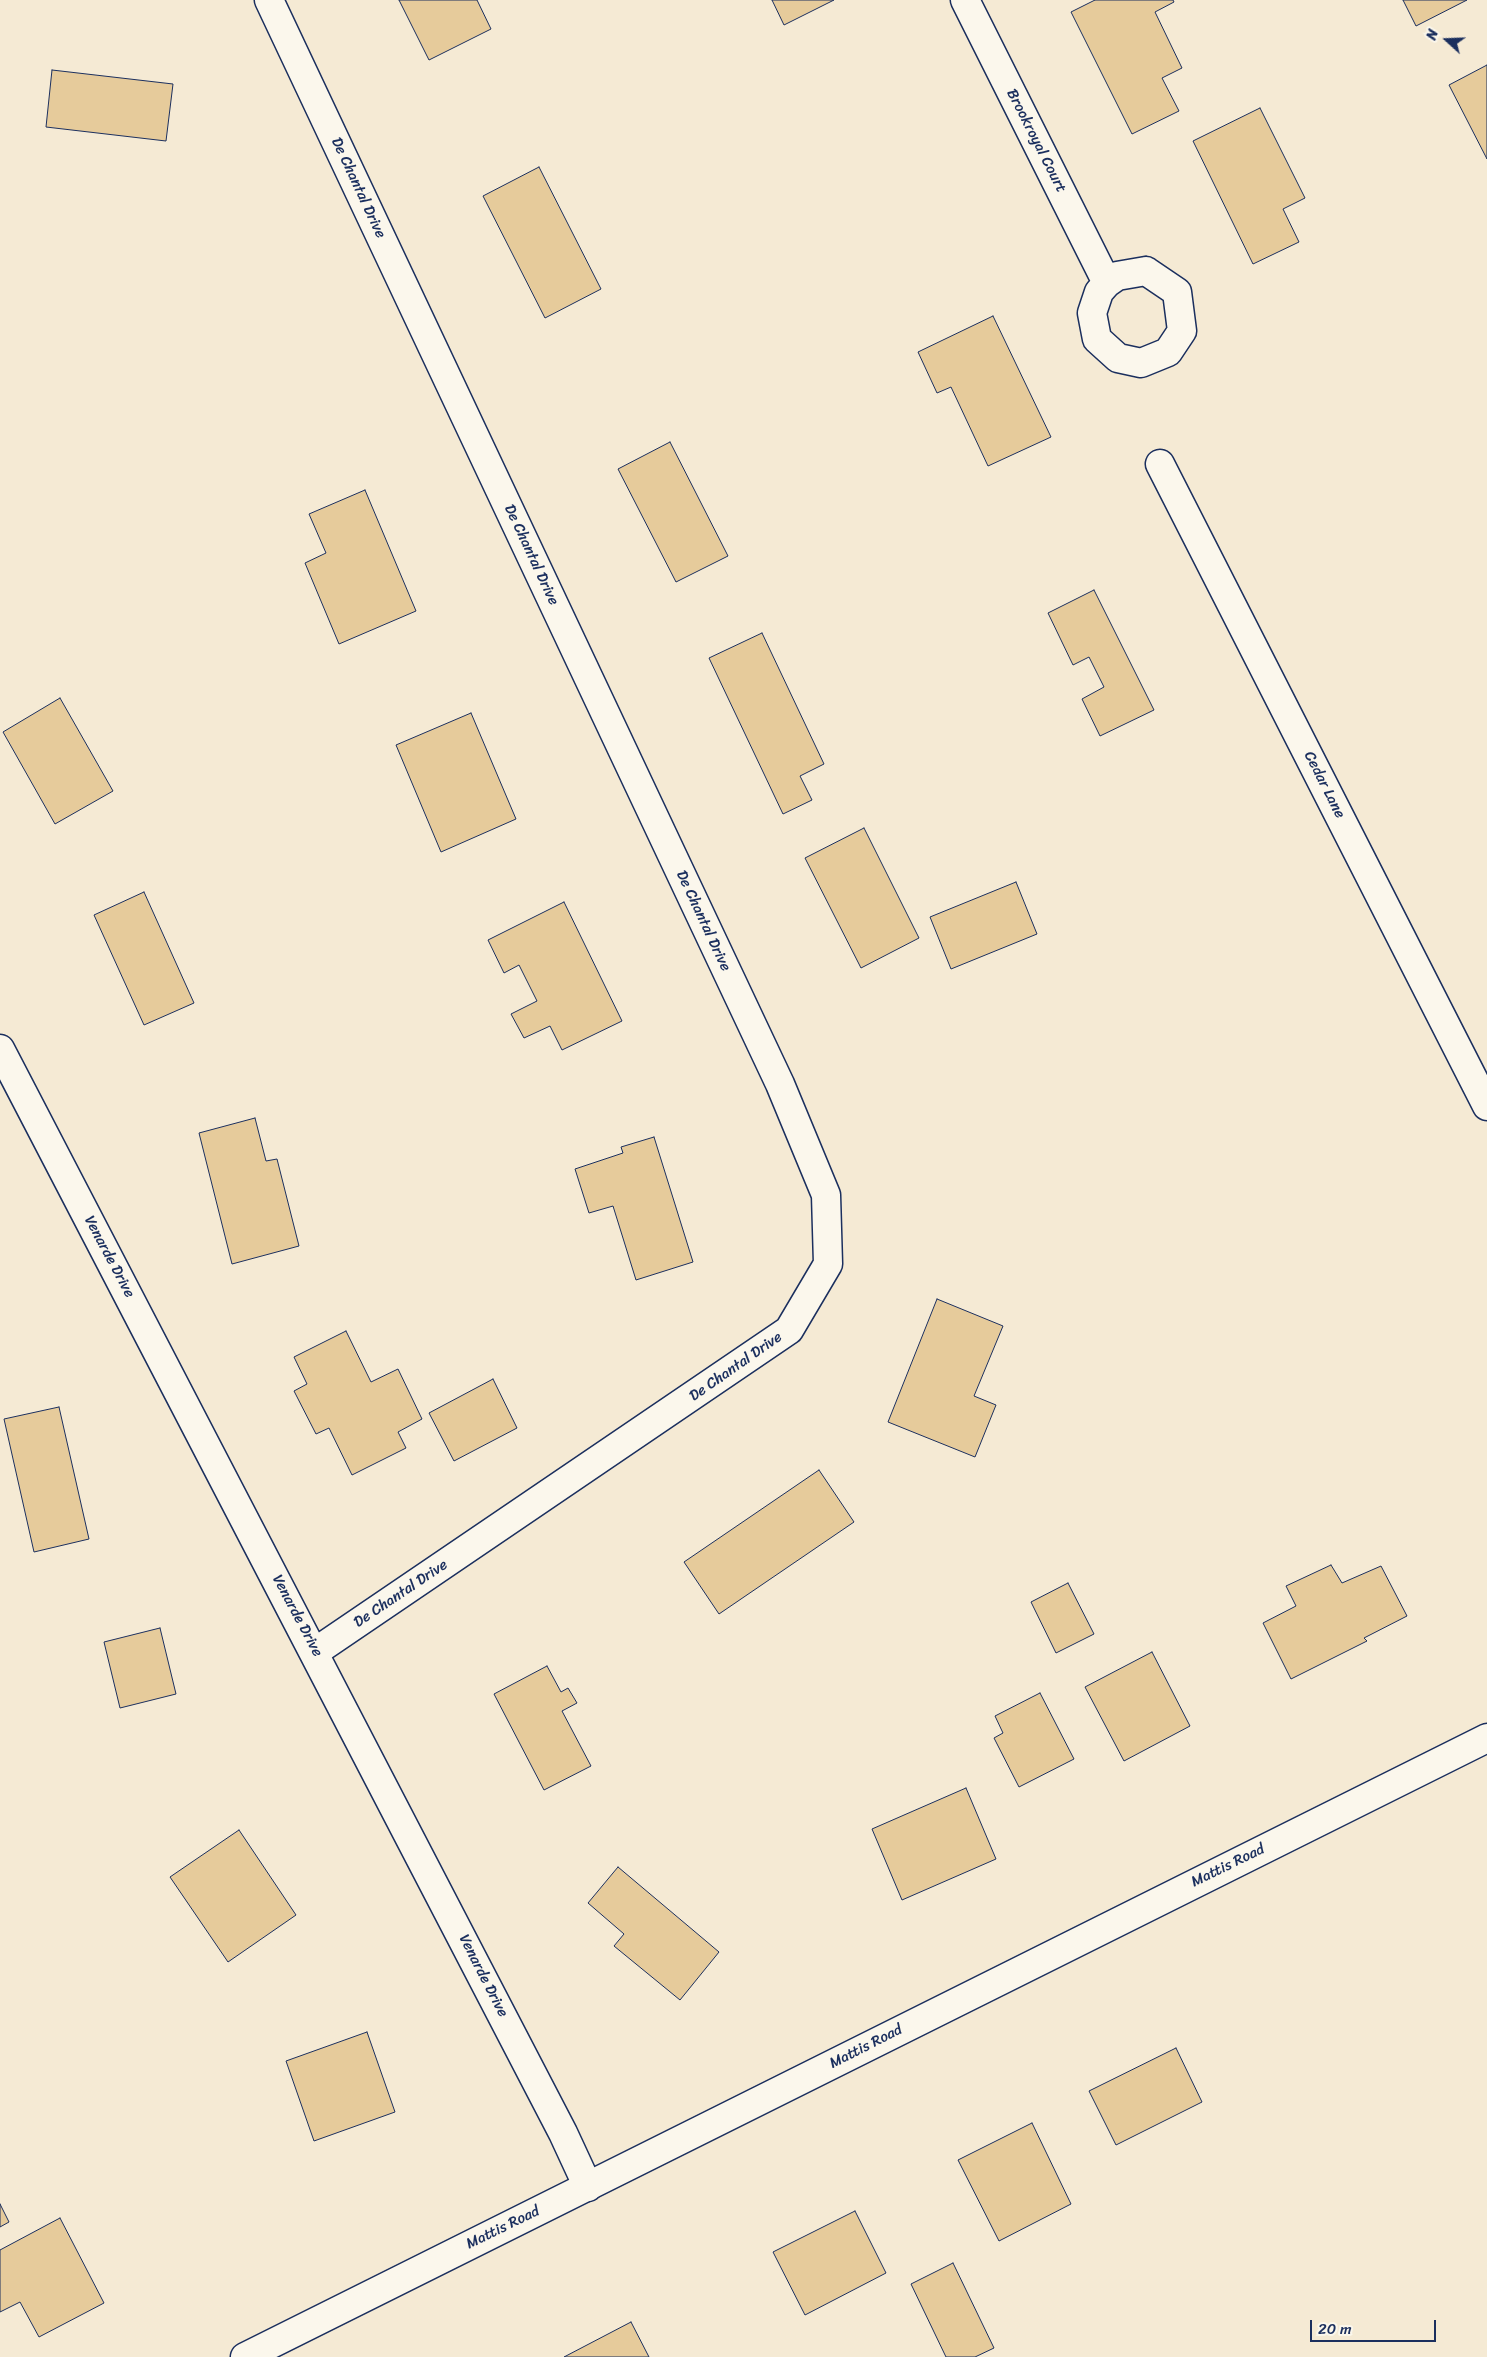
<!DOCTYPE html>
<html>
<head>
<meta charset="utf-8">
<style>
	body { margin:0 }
	#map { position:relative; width:1487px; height:2357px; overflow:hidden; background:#f5ead4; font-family:Sriracha,sans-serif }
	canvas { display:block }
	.north { position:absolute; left:1422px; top:15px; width:50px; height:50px; -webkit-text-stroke:4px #fbf7ec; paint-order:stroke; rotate:290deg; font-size:14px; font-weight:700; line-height:20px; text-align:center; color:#1b2f5e }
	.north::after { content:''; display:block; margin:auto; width:18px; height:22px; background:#1b2f5e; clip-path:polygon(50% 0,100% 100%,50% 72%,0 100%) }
	.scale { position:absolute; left:1310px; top:2320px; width:126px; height:22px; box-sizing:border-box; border:2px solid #1b2f5e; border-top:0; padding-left:6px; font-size:15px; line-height:18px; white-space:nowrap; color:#1b2f5e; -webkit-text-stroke:4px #fbf7ec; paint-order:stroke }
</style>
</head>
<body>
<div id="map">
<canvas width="1487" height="2357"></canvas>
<div class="north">N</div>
<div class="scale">20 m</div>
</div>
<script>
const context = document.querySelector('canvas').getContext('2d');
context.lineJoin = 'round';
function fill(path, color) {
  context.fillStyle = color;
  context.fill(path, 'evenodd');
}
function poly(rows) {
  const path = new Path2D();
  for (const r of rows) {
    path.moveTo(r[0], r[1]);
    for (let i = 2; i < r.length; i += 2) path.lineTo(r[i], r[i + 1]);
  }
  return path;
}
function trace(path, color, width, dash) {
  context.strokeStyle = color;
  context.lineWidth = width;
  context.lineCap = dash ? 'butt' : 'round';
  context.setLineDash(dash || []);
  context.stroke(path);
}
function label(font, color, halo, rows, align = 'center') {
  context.font = font + ' Sriracha,sans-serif';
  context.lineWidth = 4.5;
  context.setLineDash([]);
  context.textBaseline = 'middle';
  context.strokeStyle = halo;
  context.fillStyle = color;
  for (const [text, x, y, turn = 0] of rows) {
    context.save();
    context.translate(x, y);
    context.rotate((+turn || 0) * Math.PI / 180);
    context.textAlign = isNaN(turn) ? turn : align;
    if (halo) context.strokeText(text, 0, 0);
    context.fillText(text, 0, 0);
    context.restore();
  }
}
const building = poly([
	[399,0,477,0,491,29,429,60,399,0],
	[772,0,834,0,784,25,772,0],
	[1095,0,1173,0,1174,2,1155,12,1182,68,1162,78,1179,111,1132,134,1071,12,1095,0],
	[1403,0,1467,0,1416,26,1403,0],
	[1487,65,1487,159,1449,85,1487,65],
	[52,70,173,84,166,141,46,127,52,70],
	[1260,108,1305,198,1283,209,1299,242,1253,264,1193,141,1260,108],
	[539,167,601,289,545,318,483,196,539,167],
	[993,316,1051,437,988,466,951,387,937,393,918,352,993,316],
	[670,442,728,556,676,582,618,469,670,442],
	[365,490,416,611,339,644,305,563,326,553,309,514,365,490],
	[1094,590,1154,710,1100,736,1082,699,1104,687,1089,657,1073,665,1048,613,1094,590],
	[762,633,824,764,800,776,812,800,783,814,709,658,762,633],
	[60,698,113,791,55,824,3,732,60,698],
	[471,713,516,819,441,852,396,745,471,713],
	[864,828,919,938,861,968,805,858,864,828],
	[1016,882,1037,934,951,969,930,917,1016,882],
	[144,892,194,1003,144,1025,94,915,144,892],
	[564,902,622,1021,562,1050,550,1026,524,1038,511,1014,537,1001,519,965,504,973,488,940,564,902],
	[255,1118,266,1161,277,1159,299,1246,232,1264,199,1133,255,1118],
	[654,1137,693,1262,636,1280,613,1206,589,1213,575,1169,623,1153,621,1147,654,1137],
	[937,1299,1003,1326,974,1396,996,1405,975,1457,888,1422,937,1299],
	[346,1331,371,1382,398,1369,422,1419,398,1432,406,1448,352,1475,329,1428,316,1434,294,1391,307,1384,294,1357,346,1331],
	[493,1379,517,1428,454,1461,429,1413,493,1379],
	[59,1407,89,1539,34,1552,4,1419,59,1407],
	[819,1470,854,1522,719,1614,684,1562,819,1470],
	[1331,1565,1342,1583,1381,1566,1407,1616,1364,1638,1367,1641,1291,1679,1263,1623,1296,1606,1286,1586,1331,1565],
	[1068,1583,1094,1634,1056,1653,1031,1602,1068,1583],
	[160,1628,176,1694,120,1708,104,1642,160,1628],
	[1152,1652,1190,1726,1124,1761,1085,1687,1152,1652],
	[547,1666,561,1692,568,1688,577,1703,562,1711,591,1766,544,1790,494,1694,547,1666],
	[1040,1693,1074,1759,1019,1787,994,1738,1003,1733,995,1716,1040,1693],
	[966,1788,996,1859,902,1900,872,1829,966,1788],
	[239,1830,296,1915,228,1962,170,1877,239,1830],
	[618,1867,719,1952,680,2000,614,1946,624,1934,588,1903,618,1867],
	[367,2032,395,2112,314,2141,286,2061,367,2032],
	[1176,2048,1202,2102,1116,2145,1089,2091,1176,2048],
	[1032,2123,1071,2204,999,2241,958,2160,1032,2123],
	[0,2204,9,2222,0,2227,0,2204],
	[855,2211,886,2273,805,2315,773,2252,855,2211],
	[60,2218,104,2303,39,2337,20,2302,0,2312,0,2250,60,2218],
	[953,2263,994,2348,975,2357,946,2357,911,2284,953,2263],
	[631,2322,649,2357,564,2357,631,2322]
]);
fill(building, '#e6cb9b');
trace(building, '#1b2f5e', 1);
const street = poly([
	[269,0,780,1084,826,1195,828,1264,789,1330,315,1652],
	[965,0,1107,283],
	[1146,271,1177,292,1182,331,1168,352,1141,363,1118,358,1097,339,1092,313,1099,292,1107,283,1117,276,1146,271],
	[1160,464,1487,1106],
	[0,1049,563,2133,588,2187]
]);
const secondary = poly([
	[245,2357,1487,1738]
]);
trace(street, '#1b2f5e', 31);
trace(secondary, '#1b2f5e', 31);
trace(street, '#fbf7ec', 28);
trace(secondary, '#fbf7ec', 28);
label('15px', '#1b2f5e', '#fbf7ec', [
	["Brookroyal Court",1036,141,63],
	["De Chantal Drive",358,188,65],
	["De Chantal Drive",531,555,65],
	["Cedar Lane",1324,785,63],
	["De Chantal Drive",703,921,65],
	["Venarde Drive",109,1257,62],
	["De Chantal Drive",736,1367,-35],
	["De Chantal Drive",401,1594,-34],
	["Venarde Drive",297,1616,62],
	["Mattis Road",1228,1866,-26],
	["Venarde Drive",483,1976,63],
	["Mattis Road",866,2047,-27],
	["Mattis Road",503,2228,-26]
]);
</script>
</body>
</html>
